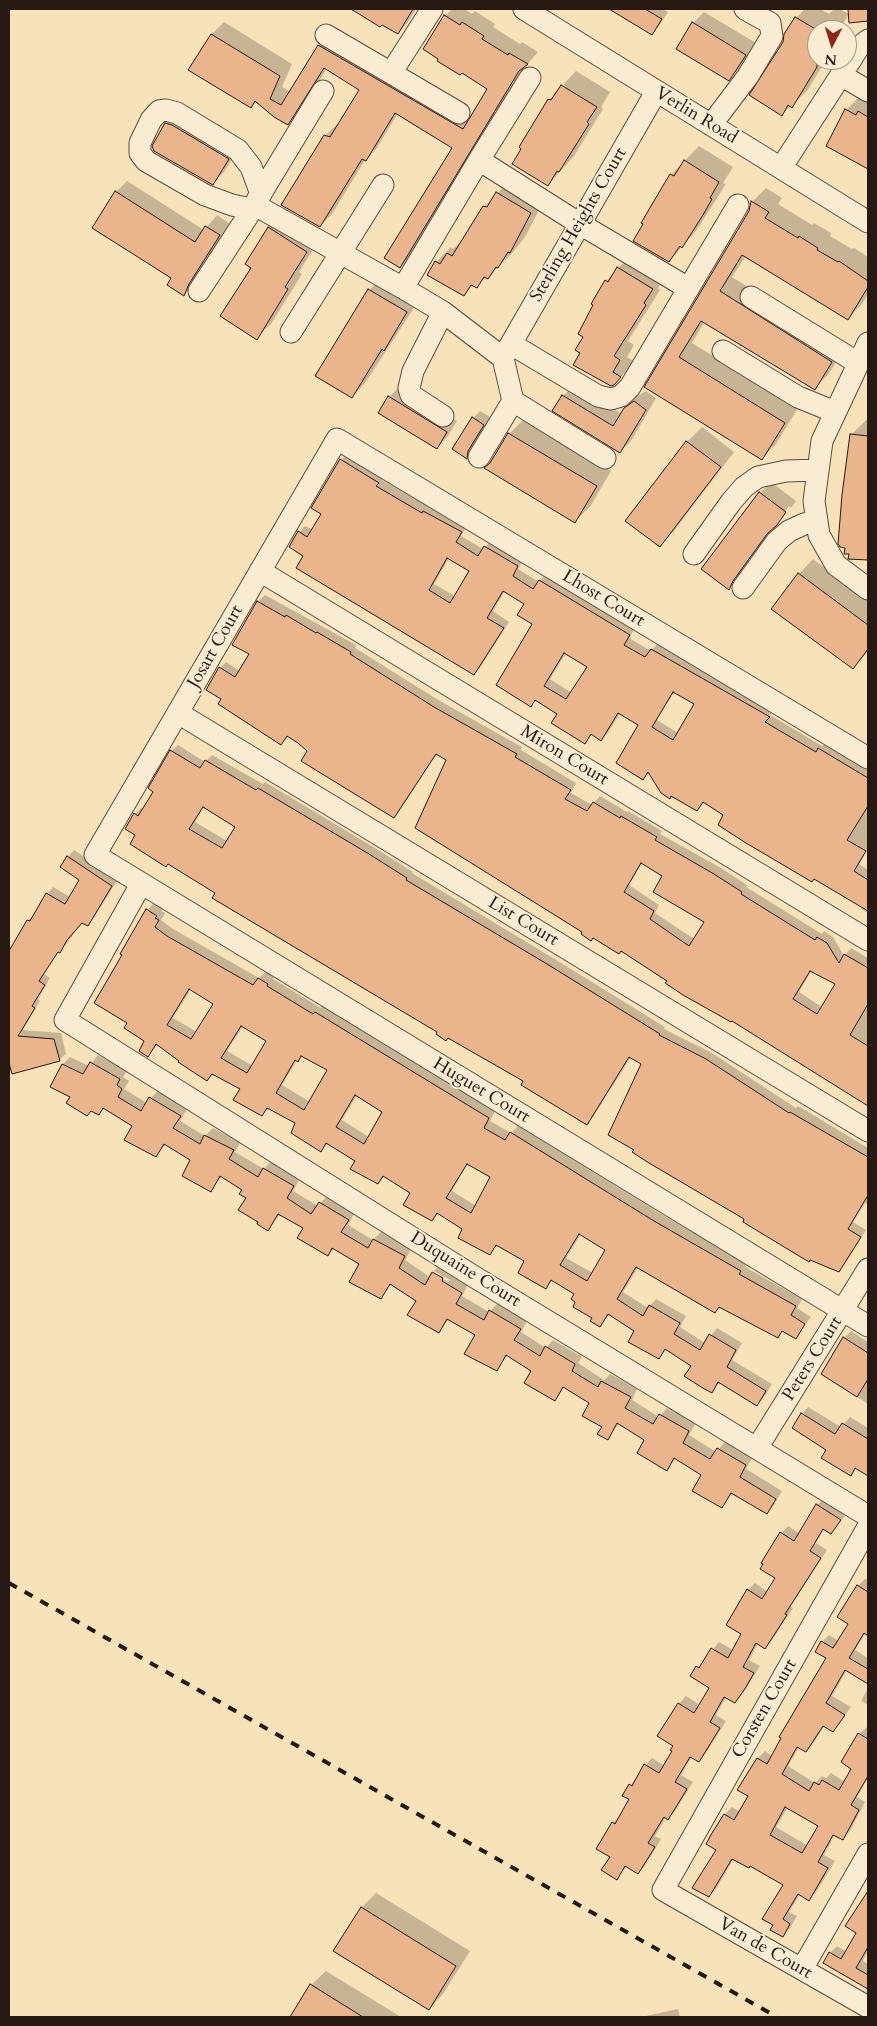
<!DOCTYPE html>
<html>
<head>
<meta charset="utf-8">
<style>
	body { margin:0 }
	#map { position:relative; width:877px; height:2026px; overflow:hidden; background:#f8e2b9; font-family:Cardo,serif }
	canvas { display:block }
	.frame { position:absolute; inset:0; border:10px solid #261812; pointer-events:none }
	.north { position:absolute; left:807px; top:20px; width:50px; height:50px; box-sizing:border-box; background:#faecd2; border:1px solid #a59785; border-radius:50%; rotate:185deg; font-size:14px; font-weight:700; line-height:20px; text-align:center; color:#261812 }
	.north::after { content:''; display:block; margin:auto; width:18px; height:22px; background:#8f2418; clip-path:polygon(50% 0,100% 100%,50% 72%,0 100%) }
</style>
</head>
<body>
<div id="map">
<canvas width="877" height="2026"></canvas>
<div class="frame"></div>
<div class="north">N</div>
</div>
<script>
const context = document.querySelector('canvas').getContext('2d');
context.lineJoin = 'round';
function fill(path, color) {
  context.fillStyle = color;
  context.fill(path, 'evenodd');
}
function poly(rows) {
  const path = new Path2D();
  for (const r of rows) {
    path.moveTo(r[0], r[1]);
    for (let i = 2; i < r.length; i += 2) path.lineTo(r[i], r[i + 1]);
  }
  return path;
}
function trace(path, color, width, dash) {
  context.strokeStyle = color;
  context.lineWidth = width;
  context.lineCap = dash ? 'butt' : 'round';
  context.setLineDash(dash || []);
  context.stroke(path);
}
function label(font, color, halo, rows, align = 'center') {
  context.font = font + ' Cardo,serif';
  context.lineWidth = 4;
  context.setLineDash([]);
  context.textBaseline = 'middle';
  context.strokeStyle = halo;
  context.fillStyle = color;
  for (const [text, x, y, turn = 0] of rows) {
    context.save();
    context.translate(x, y);
    context.rotate((+turn || 0) * Math.PI / 180);
    context.textAlign = isNaN(turn) ? turn : align;
    if (halo) context.strokeText(text, 0, 0);
    context.fillText(text, 0, 0);
    context.restore();
  }
}
fill(poly([
	[356,9,416,9,408,22,397,33,382,23,380,25],
	[452,9,464,9,472,14,475,11,495,24,493,27,520,44,522,42,538,52,530,61,412,255,400,267,454,147,398,113,377,148,365,160,332,214,320,226,325,136,337,124,339,125,361,89,327,68,300,112,288,123,257,101,251,107,212,34,224,22,292,64,282,87,291,92,319,45,331,34,472,116,489,89,445,16],
	[612,9,663,9,668,12,659,26,652,33],
	[805,9,820,9,829,14,834,9,839,9,849,14,839,30,817,30,817,60,826,60,807,91,782,114,784,43,796,18],
	[704,12,756,43,740,68,728,79,693,23],
	[576,71,610,92,601,107,603,109,574,156,548,185,549,100],
	[861,95,868,99,868,169,828,145,846,110],
	[177,112,239,148,224,172,213,183,166,124],
	[699,146,733,167,723,183,726,184,696,231,669,261,665,185,671,175],
	[512,178,545,198,525,237,513,252,488,278,486,277,476,287,473,285,464,295,436,262,451,247,453,249,464,239,484,207],
	[127,181,204,230,217,215,230,224,195,284,184,294,116,192],
	[766,188,782,198,778,204,812,225,814,223,831,233,830,236,852,249,854,248,868,257,868,294,862,304,848,318,746,256,732,277,845,348,828,375,814,388,705,321,692,343,798,408,776,444,762,458,646,387,750,212,752,202],
	[284,213,321,237,299,272,302,274,271,324,256,338,252,267,246,264,269,228],
	[633,253,667,274,658,288,660,290,628,341,634,345,627,357,635,362,614,384,582,353,584,337,595,305,592,304,606,281],
	[384,275,421,297,366,382,352,397,369,290],
	[574,385,622,414,636,397,646,391,656,398,631,441,620,452,563,396],
	[400,386,457,421,448,436,437,447,389,397],
	[480,411,490,417,475,442,474,451,467,458,473,418],
	[524,419,611,471,590,507,575,521,492,462,509,434],
	[866,420,868,420,868,559,850,558,851,435],
	[702,427,734,452,674,531,660,546,627,521,687,442],
	[347,454,384,476,382,480,429,507,431,505,467,526,461,536,483,549,491,541,523,560,518,569,539,582,546,574,635,628,629,638,651,651,658,643,775,710,770,715,822,746,825,743,868,769,868,849,859,864,868,870,868,913,861,909,862,906,704,802,697,810,649,772,643,779,640,725,620,713,608,733,601,739,592,734,585,742,558,714,536,700,531,705,534,624,526,604,505,591,493,611,509,622,480,668,474,674,305,555,299,532,305,526,313,530,322,514,341,460],
	[449,558,470,571,455,596,434,584],
	[566,653,588,666,572,693,550,679],
	[675,691,695,704,678,733,657,720],
	[771,482,796,501,788,512,791,508,789,506,744,568,740,577,729,588,760,493],
	[813,559,868,600,868,652,853,667,799,574],
	[265,595,356,645,355,648,440,701,522,747,521,750,576,783,571,793,592,805,600,796,627,812,628,811,662,831,660,834,721,868,747,885,746,887,822,934,824,931,833,937,844,956,851,948,868,958,868,1105,621,949,584,932,448,759,437,753,400,810,394,816,288,736,281,743,220,668,226,662,240,671,251,654,234,644,258,601],
	[642,863,664,876,706,922,694,939,655,913,659,905,629,885],
	[812,970,837,984,822,1007,799,992],
	[178,745,205,762,212,755,263,784,265,782,375,848,413,872,412,873,553,958,665,1027,664,1029,712,1053,796,1108,798,1106,825,1122,868,1148,868,1205,865,1203,853,1222,866,1230,845,1264,839,1271,746,1218,642,1063,631,1057,593,1117,587,1123,525,1081,439,1032,217,893,137,834,135,814,141,808,144,809,155,791,171,751],
	[204,806,236,826,227,841,195,822],
	[74,850,118,879,94,918,88,924,82,922,66,945,59,951,44,974,50,978,38,999,40,1001,23,1030,61,1033,66,1054,59,1060,13,1072,9,1058,9,964,16,951,28,920,36,913,47,894,53,887,70,897,81,879,68,857],
	[154,903,163,909,161,911,165,913,161,920,173,929,259,978,266,972,274,977,273,979,321,1008,322,1006,495,1111,490,1121,511,1133,518,1126,661,1214,747,1264,745,1267,802,1299,797,1308,811,1317,795,1338,784,1330,777,1336,721,1306,715,1312,638,1267,623,1292,648,1308,656,1299,686,1316,680,1327,705,1343,717,1328,742,1343,732,1360,772,1384,764,1397,757,1404,720,1382,712,1391,692,1365,667,1349,659,1357,636,1331,610,1314,600,1326,577,1301,576,1293,553,1280,546,1287,526,1260,497,1245,489,1253,464,1228,439,1212,431,1220,411,1193,385,1176,378,1183,357,1161,328,1143,321,1150,297,1123,268,1108,261,1115,242,1089,214,1073,207,1080,158,1044,148,1056,146,1040,129,1023,147,910],
	[191,989,214,1003,197,1032,173,1018],
	[243,1026,267,1041,253,1066,227,1051],
	[303,1055,328,1069,310,1102,282,1085,297,1060],
	[357,1095,384,1111,369,1137,342,1120],
	[468,1163,492,1177,476,1206,452,1191],
	[581,1234,606,1249,593,1273,566,1258],
	[98,1055,127,1071,123,1077,129,1081,124,1089,147,1103,158,1090,187,1109,180,1121,205,1136,213,1128,240,1143,235,1152,264,1169,271,1161,300,1178,293,1191,318,1206,327,1196,355,1212,348,1225,373,1240,381,1232,411,1249,405,1260,430,1277,433,1272,433,1274,448,1282,450,1280,434,1271,440,1265,450,1271,448,1274,468,1285,462,1296,489,1312,497,1304,527,1321,521,1332,546,1348,553,1340,582,1357,578,1363,604,1380,610,1374,637,1389,632,1400,659,1417,667,1408,696,1423,689,1435,716,1452,725,1442,752,1458,746,1469,782,1491,774,1505,767,1513,733,1492,722,1507,703,1474,676,1458,667,1469,646,1439,619,1423,608,1438,591,1402,565,1386,555,1399,533,1370,508,1355,496,1370,477,1335,449,1319,439,1331,417,1300,392,1284,381,1298,360,1264,334,1248,328,1255,304,1228,281,1213,268,1229,260,1222,244,1190,222,1176,211,1190,192,1160,166,1144,155,1156,134,1126,105,1108,99,1114,52,1087,63,1064,70,1057,89,1066],
	[851,1331,868,1342,868,1404,823,1374,844,1338],
	[808,1407,841,1427,850,1417,868,1428,868,1475,857,1468,850,1474,828,1449,802,1414],
	[824,1498,847,1513,831,1533,824,1529,816,1543,827,1550,791,1606,793,1608,772,1640,765,1647,758,1643,749,1660,760,1666,742,1695,735,1702,726,1697,716,1715,726,1721,706,1753,699,1760,692,1756,681,1775,693,1782,675,1811,668,1818,666,1817,655,1836,661,1839,645,1866,638,1873,627,1866,616,1879,611,1856,598,1848,613,1823,620,1815,631,1799,624,1795,645,1765,652,1758,665,1766,675,1745,659,1735,679,1704,686,1696,700,1705,710,1688,691,1676,719,1642,733,1650,743,1634,748,1590,755,1583,768,1592,776,1578,781,1533,788,1526,800,1534,817,1505],
	[865,1579,868,1580,868,1635,866,1633,855,1650,868,1658,868,1682,847,1670,832,1696,851,1707,833,1731,824,1726,813,1744,806,1751,799,1747,788,1766,815,1783,822,1776,826,1778,831,1773,845,1782,853,1769,859,1734,867,1727,868,1728,868,1778,857,1797,865,1802,850,1831,842,1839,835,1834,824,1855,835,1861,816,1892,809,1899,800,1894,789,1912,797,1916,790,1928,782,1935,772,1929,785,1885,751,1865,734,1858,716,1889,709,1896,725,1814,732,1807,740,1812,749,1795,739,1789,758,1758,765,1751,772,1756,827,1658,822,1642,829,1635,839,1641,850,1623,858,1586],
	[788,1807,819,1825,808,1846,776,1827],
	[868,1688,868,1705,861,1701],
	[376,1893,470,1951,443,1994,429,2009,362,1907],
	[868,1894,868,1951,863,1961,868,1964,868,1983,865,1986,830,1953,837,1946,847,1952,858,1932,864,1897],
	[326,1971,401,2017,295,2017,292,2015,311,1985],
	[678,2009,680,2017,641,2017]
]), '#0003');
const building = poly([
	[351,9,413,9,398,34,382,25,380,27,351,9],
	[609,9,645,9,662,19,652,35,609,9],
	[848,9,868,9,868,21,849,23,848,9],
	[444,15,460,25,462,22,484,36,482,39,508,55,509,53,528,64,519,71,400,268,384,258,452,148,395,113,366,161,362,159,320,227,281,205,324,135,330,137,359,90,324,68,288,125,274,117,255,101,251,108,188,70,211,34,280,76,270,99,281,105,318,45,463,129,487,89,462,73,460,75,437,61,438,59,423,49,444,15],
	[795,17,817,30,817,67,792,108,788,105,782,116,749,95,783,42,784,34,795,17],
	[692,22,746,55,729,81,676,49,692,22],
	[561,85,597,107,587,122,589,124,559,172,557,171,548,186,512,164,521,149,519,147,539,114,548,99,551,100,561,85],
	[845,109,856,115,858,111,868,117,868,169,826,146,845,109],
	[165,123,172,125,229,159,213,185,154,151,152,146,165,123],
	[684,160,719,182,710,198,712,199,703,215,682,248,680,246,669,262,633,241,643,224,641,223,664,184,670,174,674,176,684,160],
	[115,191,195,242,205,226,220,235,189,284,184,296,167,285,171,278,92,228,115,191],
	[496,192,531,213,510,253,508,252,498,268,496,267,488,279,484,277,477,288,471,285,464,296,427,275,435,261,440,264,447,253,452,256,483,206,487,207,496,192],
	[751,201,769,212,765,218,798,238,799,236,818,248,817,250,838,262,839,261,868,281,868,287,848,320,742,255,720,291,832,362,815,390,701,321,679,357,785,423,762,460,644,387,749,211,751,201],
	[268,227,307,252,285,287,288,289,257,340,220,316,251,268,245,264,268,227],
	[617,267,653,289,644,303,646,305,614,356,620,360,613,372,621,377,614,385,611,386,573,365,580,353,575,350,583,337,578,334,593,305,591,304,605,280,608,282,617,267],
	[368,289,407,312,384,351,382,349,352,398,315,376,368,289],
	[562,395,613,426,624,408,634,401,646,410,620,453,552,411,562,395],
	[388,396,447,432,437,449,378,413,388,396],
	[472,417,484,425,468,451,467,459,452,449,472,417],
	[508,433,597,486,575,523,484,468,490,463,508,433],
	[850,434,868,436,868,560,848,559,849,554,844,554,845,548,840,547,838,544,842,495,850,434],
	[686,441,721,467,660,547,625,521,686,441],
	[340,459,379,483,376,486,422,513,423,511,462,532,456,542,478,556,484,546,518,566,513,576,533,589,539,580,630,635,624,645,645,657,651,649,770,717,765,722,816,752,818,748,868,778,868,806,847,840,866,851,854,871,868,880,868,911,814,879,812,882,746,843,718,825,723,815,703,802,697,811,671,796,670,799,661,793,648,772,643,780,616,763,638,725,618,713,601,741,591,734,585,744,551,723,557,714,535,700,531,707,496,685,532,624,517,615,524,604,503,591,487,618,504,628,474,675,296,568,303,556,289,547,298,531,307,537,321,514,311,508,340,459],
	[447,558,469,571,450,603,429,590,447,558],
	[564,653,587,667,566,699,544,686,564,653],
	[673,692,694,704,673,740,652,727,673,692],
	[759,492,786,512,777,525,767,534,733,581,729,590,701,569,759,492],
	[798,573,868,625,868,649,853,669,771,609,798,573],
	[257,601,285,617,286,615,316,633,317,632,351,652,350,654,434,707,517,754,515,757,571,790,565,799,587,811,593,802,620,818,621,816,657,837,655,840,714,874,742,892,741,894,815,940,817,937,827,943,839,963,844,954,868,968,868,1004,850,1035,868,1046,868,1106,732,1021,731,1022,683,995,665,983,667,981,621,951,619,954,593,938,591,941,581,934,582,932,415,828,446,760,436,754,394,818,301,761,307,751,298,743,287,736,281,745,218,704,221,699,206,690,219,667,235,677,249,654,232,645,257,601],
	[641,863,662,876,653,892,704,922,689,946,650,919,654,911,624,892,641,863],
	[810,971,835,984,817,1014,793,999,810,971],
	[170,750,200,768,205,760,256,790,258,788,369,854,407,878,406,880,547,964,660,1034,659,1035,706,1059,789,1113,790,1112,868,1157,868,1195,848,1229,861,1237,839,1272,810,1260,809,1262,743,1222,744,1219,649,1163,632,1152,634,1150,608,1135,641,1064,629,1057,587,1125,521,1085,523,1081,448,1038,446,1041,436,1034,437,1032,212,898,215,893,168,864,166,867,130,844,135,835,125,829,134,813,138,816,153,792,148,788,170,750],
	[203,807,235,827,222,848,189,829,203,807],
	[67,856,112,886,88,926,82,923,67,940,60,953,58,952,39,981,45,985,32,1006,35,1008,18,1036,54,1039,60,1061,12,1074,9,1063,9,951,27,920,30,921,46,893,65,904,79,880,60,867,67,856],
	[146,909,157,916,155,918,159,920,155,927,167,936,253,985,258,978,268,984,267,986,313,1014,315,1012,489,1118,484,1128,505,1140,510,1132,654,1221,741,1271,739,1274,796,1306,791,1315,805,1324,796,1339,782,1331,778,1338,719,1307,715,1313,636,1267,617,1299,643,1316,649,1305,680,1323,674,1334,700,1350,709,1334,736,1350,727,1367,766,1391,757,1406,718,1382,712,1393,701,1387,684,1376,691,1366,665,1349,659,1359,628,1342,634,1331,608,1314,600,1327,590,1321,592,1318,573,1307,575,1302,571,1299,574,1294,551,1280,546,1289,518,1273,524,1261,496,1245,490,1255,458,1238,462,1229,437,1213,432,1221,403,1205,410,1193,383,1176,378,1184,350,1169,355,1161,326,1143,321,1152,291,1133,295,1123,267,1108,262,1116,233,1100,240,1089,212,1074,207,1081,178,1062,179,1061,156,1044,148,1057,139,1051,144,1041,124,1028,127,1023,94,1003,122,955,120,954,146,909],
	[189,989,213,1004,191,1039,167,1025,189,989],
	[241,1026,266,1041,247,1073,221,1058,241,1026],
	[301,1056,327,1070,304,1110,276,1093,295,1060,298,1062,301,1056],
	[355,1095,382,1112,364,1144,336,1127,355,1095],
	[467,1164,490,1177,471,1213,446,1198,467,1164],
	[579,1234,605,1250,587,1281,560,1265,579,1234],
	[90,1062,120,1079,117,1085,122,1089,118,1097,141,1111,149,1097,181,1116,173,1128,200,1144,204,1135,234,1150,229,1159,258,1177,263,1168,294,1186,287,1198,311,1214,319,1202,349,1220,341,1232,368,1248,373,1239,405,1256,399,1268,425,1285,432,1272,443,1278,442,1281,462,1293,456,1304,484,1320,489,1310,521,1329,514,1340,540,1356,545,1346,575,1364,572,1371,598,1387,601,1381,631,1397,625,1408,653,1424,659,1414,689,1431,683,1443,710,1459,717,1448,746,1465,740,1477,776,1499,767,1514,731,1493,722,1508,692,1491,701,1475,674,1458,667,1471,637,1453,644,1440,617,1423,608,1440,597,1434,602,1427,582,1416,589,1403,563,1387,555,1401,524,1383,531,1371,506,1355,497,1371,464,1354,475,1335,447,1319,439,1333,407,1315,416,1301,390,1284,381,1299,349,1282,359,1264,332,1248,328,1256,297,1238,303,1228,278,1214,268,1231,257,1224,258,1222,238,1210,246,1198,239,1194,242,1190,220,1176,211,1192,182,1176,190,1160,164,1144,156,1157,124,1140,132,1126,103,1108,99,1115,91,1111,87,1116,66,1103,70,1097,50,1087,62,1064,83,1074,90,1062],
	[843,1337,868,1353,868,1379,857,1397,821,1374,843,1337],
	[801,1413,835,1434,842,1423,868,1439,868,1476,855,1468,851,1476,821,1458,826,1450,792,1428,801,1413],
	[816,1504,841,1520,831,1534,823,1529,810,1551,821,1558,785,1614,787,1615,765,1649,756,1643,743,1667,754,1673,746,1687,735,1703,724,1697,710,1722,720,1728,699,1762,690,1757,675,1782,687,1789,668,1820,664,1817,648,1843,655,1847,638,1874,625,1866,617,1880,601,1870,610,1857,596,1849,612,1822,615,1824,629,1799,622,1796,629,1784,632,1786,644,1764,659,1773,672,1751,670,1750,673,1746,657,1736,678,1703,694,1713,709,1688,690,1676,696,1666,699,1668,711,1648,728,1658,741,1634,726,1625,747,1589,762,1599,775,1578,760,1569,763,1564,761,1563,780,1532,794,1541,816,1504],
	[857,1585,868,1592,868,1636,864,1633,849,1658,868,1669,868,1684,845,1670,826,1703,845,1715,833,1732,823,1726,806,1752,797,1747,782,1774,809,1791,814,1782,819,1785,822,1780,839,1790,851,1769,841,1762,858,1733,868,1739,868,1776,851,1805,859,1810,843,1840,833,1835,818,1862,828,1868,809,1901,798,1894,783,1919,790,1924,783,1937,770,1930,773,1925,762,1919,783,1885,750,1866,749,1868,732,1859,709,1897,692,1888,716,1850,706,1844,712,1833,724,1814,734,1820,748,1796,737,1790,757,1758,767,1764,781,1738,779,1737,826,1658,815,1652,821,1641,833,1648,848,1624,837,1617,857,1585],
	[785,1807,818,1826,802,1853,770,1835,785,1807],
	[868,1891,868,1947,856,1968,868,1975,868,1989,823,1963,829,1952,841,1959,856,1933,845,1926,868,1891],
	[361,1907,456,1966,429,2010,333,1951,361,1907],
	[310,1984,363,2017,290,2017,310,1984]
]);
fill(building, '#eab48d');
trace(building, '#261812', 1);
const minor = poly([
	[524,9,868,222],
	[326,35,391,73,432,9],
	[391,73,459,113],
	[841,75,868,91],
	[711,125,748,76,772,36,770,23,745,9],
	[479,160,530,78],
	[781,168,859,47,868,40],
	[257,200,323,91],
	[251,209,232,205,205,195,146,161,140,153,140,143,151,120,159,111,166,110,177,113,238,150,251,167,261,194],
	[199,291,255,205,403,288],
	[751,297,858,363],
	[443,312,413,371,409,388,411,395,443,416],
	[291,332,383,185],
	[868,343,822,441,814,501,819,535,836,565,868,589],
	[511,344,598,396,611,399,621,396,630,387,738,205],
	[723,351,798,397,835,412],
	[504,356,656,92],
	[513,401,503,358,443,312,403,288,479,160,580,224,688,288],
	[479,457,513,401,605,458],
	[694,554,731,502,744,487,758,477,786,471,818,470],
	[260,571,868,940],
	[743,588,777,541,789,531,804,524,817,521],
	[178,713,868,1131],
	[868,758,337,439,95,855,868,1326],
	[141,884,65,1020,473,1276,868,1516],
	[757,1448,868,1269],
	[868,1527,663,1890,868,2007],
	[802,1969,868,1854]
]);
trace(minor, '#5a4a3c', 23);
trace(minor, '#faecd2', 21);
trace(poly([
	[9,1583,777,2017]
]), '#261812', 4, [9, 9]);
label('18px', '#261812', '#faecd2', [
	["Verlin Road",696,116,31],
	["Sterling Heights Court",579,225,-60],
	["Lhost Court",603,599,31],
	["Josart Court",216,647,-60],
	["Miron Court",564,756,31],
	["List Court",523,922,31],
	["Huguet Court",481,1091,31],
	["Duquaine Court",465,1270,32],
	["Peters Court",813,1359,-58],
	["Corsten Court",765,1709,-60],
	["Van de Court",765,1949,30]
]);
</script>
</body>
</html>
